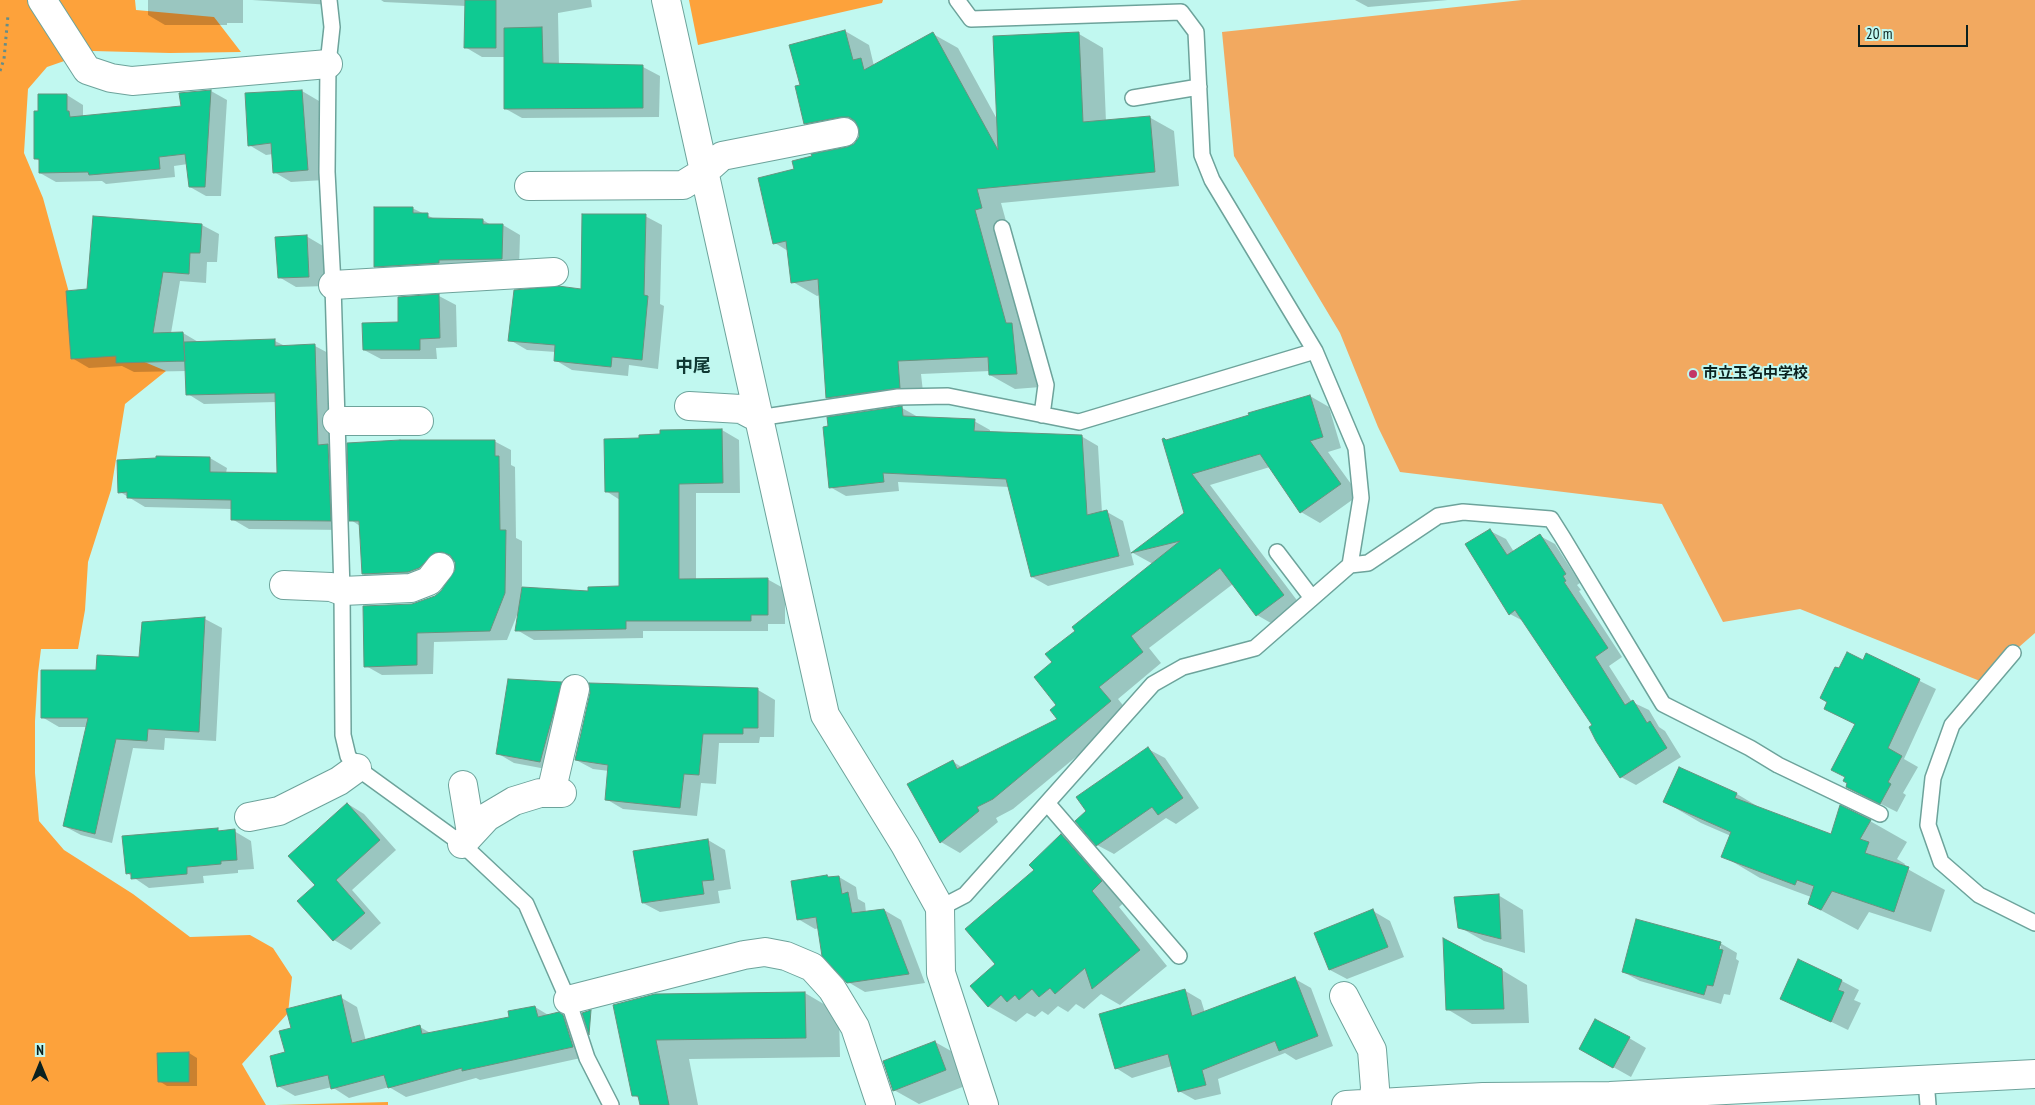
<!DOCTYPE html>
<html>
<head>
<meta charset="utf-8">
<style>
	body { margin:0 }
	#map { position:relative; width:2035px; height:1105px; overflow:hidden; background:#c1f8f0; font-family:"PT Sans Narrow",sans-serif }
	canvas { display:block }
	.north { position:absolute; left:15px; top:1040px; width:50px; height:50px; -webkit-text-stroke:4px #c1f8f0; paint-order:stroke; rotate:0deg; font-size:14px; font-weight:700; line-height:20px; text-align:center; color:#0b211f }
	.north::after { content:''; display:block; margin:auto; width:18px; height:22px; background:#0b211f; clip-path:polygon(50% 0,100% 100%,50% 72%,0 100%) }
	.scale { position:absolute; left:1858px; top:25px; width:110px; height:22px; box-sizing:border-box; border:2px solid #0b211f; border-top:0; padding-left:6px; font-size:15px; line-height:18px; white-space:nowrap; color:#0b211f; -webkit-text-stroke:4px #c1f8f0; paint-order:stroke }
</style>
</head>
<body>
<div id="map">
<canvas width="2035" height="1105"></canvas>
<div class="north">N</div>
<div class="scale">20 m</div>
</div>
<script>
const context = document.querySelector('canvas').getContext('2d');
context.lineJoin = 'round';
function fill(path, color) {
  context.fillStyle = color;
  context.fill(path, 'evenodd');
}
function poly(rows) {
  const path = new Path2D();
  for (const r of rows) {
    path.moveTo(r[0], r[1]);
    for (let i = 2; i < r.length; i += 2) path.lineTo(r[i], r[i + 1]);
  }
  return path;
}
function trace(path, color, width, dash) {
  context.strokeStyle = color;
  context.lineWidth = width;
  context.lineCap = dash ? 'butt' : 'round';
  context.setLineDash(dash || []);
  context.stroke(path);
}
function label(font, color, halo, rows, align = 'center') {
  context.font = font + ' "PT Sans Narrow","Noto Sans JP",sans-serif';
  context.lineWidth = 4;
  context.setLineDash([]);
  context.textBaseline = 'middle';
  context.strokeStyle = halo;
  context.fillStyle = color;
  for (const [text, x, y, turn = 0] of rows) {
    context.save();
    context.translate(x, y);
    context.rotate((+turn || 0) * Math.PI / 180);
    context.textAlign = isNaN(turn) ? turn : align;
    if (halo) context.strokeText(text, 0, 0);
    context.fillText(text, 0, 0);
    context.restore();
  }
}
fill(poly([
	[1522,0,2035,0,2035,633,1980,681,1800,609,1723,622,1662,504,1400,472,1378,427,1340,333,1234,156,1222,32]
]), '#f2a960');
fill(poly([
	[0,0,135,0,136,10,214,17,241,52,170,53,93,51,47,67,28,89,24,153,43,198,71,300,123,353,166,371,125,404,111,490,88,562,85,610,78,649,41,649,38,673,35,721,35,773,39,821,64,850,133,894,190,937,250,935,273,948,292,977,288,1013,242,1064,266,1105,0,1105],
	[689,0,883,0,882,3,698,45],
	[388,1102,388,1105,276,1105]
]), '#fda23b');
fill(poly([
	[148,0,243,0,243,23,227,23,227,25,165,25,148,15],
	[252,0,331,0,331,5],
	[381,0,591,0,592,7,558,13,559,65,643,67,660,76,659,117,522,118,506,109,506,57,482,57,465,47,466,6,384,2],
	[1355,0,1448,0,1368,7],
	[845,31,869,45,874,66,933,34,958,48,998,121,1079,34,1103,48,1106,122,1149,117,1174,131,1179,186,1001,203,1006,221,999,223,1041,387,1015,389,990,375,990,371,921,374,924,401,852,412,827,398,820,295,817,296,793,282,788,251,775,243,796,170,813,157,848,148,855,144,860,137,860,131,830,137,805,123,801,86],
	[211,91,227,100,221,196,206,196,190,187,188,164,174,166,175,177,106,184,102,181,56,182,40,173,40,161,36,159,39,95,67,95,83,105,83,117,182,107,181,94],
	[302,91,319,101,324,180,291,182,274,172,273,154,266,155,249,145],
	[412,208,437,220,483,220,491,225,503,225,520,235,519,268,392,276,375,266],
	[645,216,662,225,660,304,664,306,658,369,629,365,628,376,572,370,555,360,556,352,527,350,510,340,582,290],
	[202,225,219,234,217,262,207,262,206,283,180,281,171,333,183,333,200,343,275,341,285,346,315,346,332,355,347,530,249,529,232,519,232,509,145,507,120,492,157,459,210,458,227,468,226,473,278,474,276,402,204,404,188,394,187,371,134,372,122,366,89,368,72,358,88,290],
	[306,236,323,246,325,286,296,287,279,277],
	[439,296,456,305,457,347,436,348,437,359,381,359,364,350,399,323,400,298],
	[1310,396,1329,407,1341,448,1328,452,1359,495,1320,523,1301,512,1270,467,1210,485,1302,607,1276,626,1257,615,1233,584,1149,648,1161,663,1118,699,1129,713,1013,809,996,818,998,822,960,853,941,842,952,761,963,768,1059,720,1054,662,1077,631,1153,564,1133,553,1185,514,1167,441],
	[902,408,918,417,974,421,990,430,990,433,1081,436,1098,446,1102,513,1107,512,1123,521,1134,565,1048,586,1032,577,1010,487,898,482,899,491,846,496,830,487],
	[722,430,739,440,740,493,696,493,696,580,767,579,785,589,785,624,768,624,768,631,643,631,643,638,534,640,517,630,519,610,507,640,434,642,433,674,382,675,366,666,412,605,435,597,442,592,457,569,456,561,451,562,380,583,363,574,360,526,351,520,494,441,511,450,511,465,515,467,516,538,522,541,522,588,589,592,620,587,620,500,606,491,640,440],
	[1490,531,1506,539,1514,552,1540,536,1555,544,1580,583,1577,585,1581,590,1579,591,1622,657,1609,666,1632,702,1649,710,1659,727,1665,731,1681,757,1636,785,1621,777,1593,726,1525,622,1510,614],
	[205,619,222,628,216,741,165,738,164,750,133,748,112,843,81,835,64,826,87,727,59,727,42,717,97,671,140,659],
	[1867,655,1936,689,1904,759,1918,767,1903,793,1906,795,1897,812,1847,787,1856,725,1825,709,1840,670,1863,661],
	[561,683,578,693,557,771,514,763,497,753],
	[758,690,775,700,774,737,760,737,759,743,719,743,716,784,701,783,697,816,623,809,606,799,609,771,593,769,576,760],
	[1148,749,1165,758,1199,808,1176,824,1166,818,1114,854,1097,845],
	[1680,768,1737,794,1767,812,1831,836,1870,821,1907,842,1897,859,1905,864,1904,867,1945,890,1931,932,1869,912,1858,930,1809,904,1811,897,1760,878,1723,856,1731,836,1701,823,1665,802],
	[348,804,364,814,396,850,352,890,381,923,351,950,334,940,299,901,317,885],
	[218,830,222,832,234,831,251,841,254,869,238,870,238,873,203,876,204,883,149,888,127,873],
	[1062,836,1089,852,1129,898,1119,907,1167,966,1120,1005,1101,994,1084,1009,1076,1004,1068,1012,1058,1006,1048,1015,1042,1011,1035,1017,1027,1013,1016,1022,988,1006,997,964,1036,870],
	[708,840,725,850,731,889,718,891,720,903,660,912,643,903],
	[827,877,839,877,856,887,858,899,865,903,866,913,884,910,901,920,925,983,865,992,848,982,819,928,815,929,798,919],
	[1498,895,1523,910,1525,953,1484,941,1459,927],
	[1373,911,1390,921,1404,957,1347,979,1330,970,1316,933],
	[1720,943,1737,953,1736,959,1739,961,1730,995,1724,994,1721,1004,1640,981,1623,972],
	[1719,946,1721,946,1719,955],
	[1502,970,1527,985,1529,1023,1472,1024,1447,1009],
	[1295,979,1311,988,1333,1046,1296,1060,1285,1053,1218,1079,1221,1094,1195,1100,1179,1091,1172,1066,1132,1078,1116,1068,1184,990,1201,1000,1205,1013],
	[1842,981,1859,990,1854,1000,1861,1003,1848,1030,1782,998],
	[805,993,839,1013,840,1057,689,1059,698,1105,641,1105,640,1099,634,1095,656,995],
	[340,997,357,1007,366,1041,420,1027,432,1034,511,1018,535,1007,550,1016,559,1014,580,1026,590,1056,480,1080,476,1078,406,1097,389,1087,349,1098,332,1087,295,1096,278,1086,292,1029],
	[1629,1038,1646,1048,1631,1077,1597,1058],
	[935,1042,960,1056,970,1084,919,1104,894,1090],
	[189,1053,197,1058,197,1086,167,1086,159,1081]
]), '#0003');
const building = poly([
	[465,0,496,0,496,48,464,48,465,0],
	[542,27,543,63,643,65,643,108,504,109,504,28,542,27],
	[845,30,853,60,861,58,864,70,933,32,998,150,993,36,1079,32,1083,122,1150,116,1155,172,977,189,982,208,975,210,1006,323,1012,323,1017,374,989,375,988,357,898,361,900,388,826,398,818,279,791,283,786,241,773,244,758,178,794,169,792,161,812,156,811,154,847,147,854,144,859,137,859,129,855,121,849,117,841,117,804,124,795,86,800,85,789,45,845,30],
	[211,90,205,187,189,187,185,154,159,157,160,169,89,175,88,172,39,173,39,159,34,159,34,111,38,111,38,94,67,94,67,111,69,111,70,117,181,106,179,93,211,90],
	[302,90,308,170,273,173,271,143,248,146,245,93,302,90],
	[374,207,413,207,413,213,428,213,428,218,483,219,483,224,503,224,502,259,439,260,439,263,374,267,374,207],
	[582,214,646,214,644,295,648,296,642,360,612,357,611,367,554,361,555,345,508,341,514,290,558,286,581,289,582,214],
	[93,216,202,224,200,253,190,253,189,274,163,272,153,333,183,332,185,361,116,363,116,356,71,359,66,291,87,289,93,216],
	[307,235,309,277,278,278,275,237,307,235],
	[439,294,440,338,420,339,420,350,363,350,362,323,398,322,398,297,439,294],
	[275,339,275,346,315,344,318,445,328,444,331,521,231,520,231,500,127,498,127,492,118,493,117,460,156,458,156,456,210,457,210,472,277,473,275,393,186,395,184,342,275,339],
	[1310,395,1323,437,1310,441,1341,484,1300,513,1260,454,1192,474,1284,595,1256,616,1220,568,1131,636,1143,652,1099,687,1111,701,993,799,977,807,979,811,940,843,907,784,953,760,957,769,1057,719,1050,710,1056,705,1034,677,1052,662,1045,654,1075,631,1072,627,1180,541,1131,553,1184,513,1162,439,1164,438,1166,440,1249,415,1248,413,1310,395],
	[902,406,903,416,975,419,974,431,1082,435,1087,515,1107,510,1119,556,1031,577,1006,479,883,473,884,482,829,488,823,427,828,426,827,417,902,406],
	[722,429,723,483,679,484,679,579,768,578,768,615,751,615,751,621,626,621,626,629,515,631,522,587,588,591,588,587,619,586,619,492,605,492,604,439,639,438,639,435,660,434,660,430,722,429],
	[400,440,495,440,495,456,499,456,500,530,506,530,505,593,490,631,417,633,417,665,364,667,363,606,412,604,435,596,441,591,455,570,455,562,450,555,442,552,434,553,419,568,408,572,362,574,359,521,349,521,347,443,400,440],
	[1490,529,1507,555,1540,534,1566,574,1563,576,1566,581,1564,582,1608,648,1595,657,1625,705,1633,700,1647,723,1650,721,1667,748,1620,778,1596,741,1589,727,1592,725,1515,610,1509,615,1465,544,1490,529],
	[205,617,199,732,148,729,147,741,116,739,95,834,63,826,88,718,41,718,41,670,96,670,97,655,139,657,142,622,205,617],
	[1847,652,1863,660,1866,653,1920,679,1888,748,1902,756,1888,782,1891,784,1880,804,1846,787,1847,783,1843,781,1845,777,1831,770,1855,724,1824,709,1827,702,1820,698,1835,667,1839,668,1847,652],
	[508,679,562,682,540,762,496,754,508,679],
	[589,683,758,688,758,728,743,728,743,734,703,734,699,775,684,774,680,808,605,800,608,765,575,760,590,693,589,683],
	[1148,747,1183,798,1158,815,1152,807,1096,846,1075,821,1086,811,1076,797,1148,747],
	[1679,767,1737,793,1735,798,1831,834,1840,805,1871,820,1860,839,1869,842,1865,853,1909,867,1894,912,1832,891,1821,910,1808,904,1814,886,1797,880,1795,885,1721,857,1731,832,1663,802,1679,767],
	[347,803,380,840,336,880,365,913,333,941,297,901,315,885,288,856,347,803],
	[218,828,218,831,235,829,237,860,221,861,221,864,187,867,187,874,131,879,131,873,126,874,122,836,218,828],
	[1061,834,1102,881,1092,891,1140,950,1092,989,1085,968,1055,994,1050,988,1039,997,1032,989,1019,1000,1015,995,1007,1002,1001,995,988,1007,970,986,995,964,965,929,1034,870,1029,865,1061,834],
	[708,839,714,880,702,881,704,894,642,903,633,851,708,839],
	[827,875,828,877,839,876,842,894,848,892,852,913,884,909,909,974,847,983,822,956,816,917,797,920,791,881,827,875],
	[1499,894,1501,939,1458,928,1454,897,1499,894],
	[1373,909,1388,947,1329,970,1314,933,1373,909],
	[1636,919,1721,942,1719,949,1723,950,1713,986,1707,985,1704,995,1622,972,1636,919],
	[1443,938,1502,969,1504,1009,1446,1010,1443,938],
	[1798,959,1842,980,1838,990,1844,992,1831,1022,1780,999,1798,959],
	[1295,977,1318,1036,1279,1051,1275,1041,1202,1070,1206,1085,1178,1092,1168,1054,1115,1069,1099,1014,1185,989,1192,1016,1295,977],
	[805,992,806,1038,656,1040,669,1105,640,1105,638,1096,632,1096,613,1005,655,994,805,992],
	[341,995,352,1043,420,1025,422,1034,509,1017,508,1011,535,1006,538,1017,559,1012,563,1015,573,1047,462,1071,462,1068,388,1088,384,1075,331,1089,328,1075,277,1087,270,1056,285,1052,279,1031,291,1028,286,1009,341,995],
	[591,1010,589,1035,582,1013,591,1010],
	[1595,1019,1630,1037,1613,1068,1579,1049,1595,1019],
	[935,1041,946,1070,893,1091,883,1061,935,1041],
	[189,1052,189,1082,158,1082,157,1053,189,1052]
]);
fill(building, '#0fca92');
trace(building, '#67937f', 1);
const lane = poly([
	[329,0,332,27,328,64,327,172,333,285,342,591,343,735,348,756,357,768,462,844,526,904,568,1000,587,1058,611,1105],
	[957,0,971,19,1181,12,1196,32,1202,155,1212,180,1315,351,1356,448,1361,498,1350,565],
	[1133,98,1199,87],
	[1002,228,1046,385,1042,415],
	[758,418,898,397,948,396,1079,422,1315,351],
	[1277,552,1312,598],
	[2013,653,1952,725,1933,778,1928,825,1941,862,1979,895,2035,923],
	[1047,803,1179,956],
	[940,908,965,895,1153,684,1183,667,1255,648,1350,565,1368,563,1438,516,1463,512,1551,519,1563,538,1663,704,1750,748,1778,765,1880,814],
	[1926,1080,1928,1105]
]);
const street = poly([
	[42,0,87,70,111,78,132,81,328,64],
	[666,0,825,715,905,845,940,908,941,973,984,1105],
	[529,186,683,185,704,172,722,156,844,132],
	[333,285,554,272],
	[689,406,741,409,758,418],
	[337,421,419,421],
	[284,585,331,587,342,591,411,588,429,581,440,567],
	[463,785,471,833],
	[551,793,575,689],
	[249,817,279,811,339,781,357,768],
	[462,844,487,817,514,801,540,793,562,793],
	[1344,996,1372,1050,1375,1088,1373,1103],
	[568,1000,744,955,765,952,786,956,812,967,832,989,855,1027,881,1105],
	[1346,1105,1483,1097,1610,1096,2035,1074]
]);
trace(lane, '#6da39b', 18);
trace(street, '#6da39b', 30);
trace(poly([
	[0,71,4,59,8,15]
]), '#668d88', 3, [2.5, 4]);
trace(lane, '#fff', 15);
trace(street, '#fff', 28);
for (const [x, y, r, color] of [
	[1693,374,5,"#c33666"]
]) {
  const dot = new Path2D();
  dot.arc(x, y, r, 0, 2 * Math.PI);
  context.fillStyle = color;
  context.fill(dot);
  trace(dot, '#c1f8f0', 2);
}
label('bold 15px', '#0b211f', '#c1f8f0', [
	["市立玉名中学校",1703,374]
], 'left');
label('bold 18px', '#0f3833', '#c1f8f0', [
	["中尾",693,367]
]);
</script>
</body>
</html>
